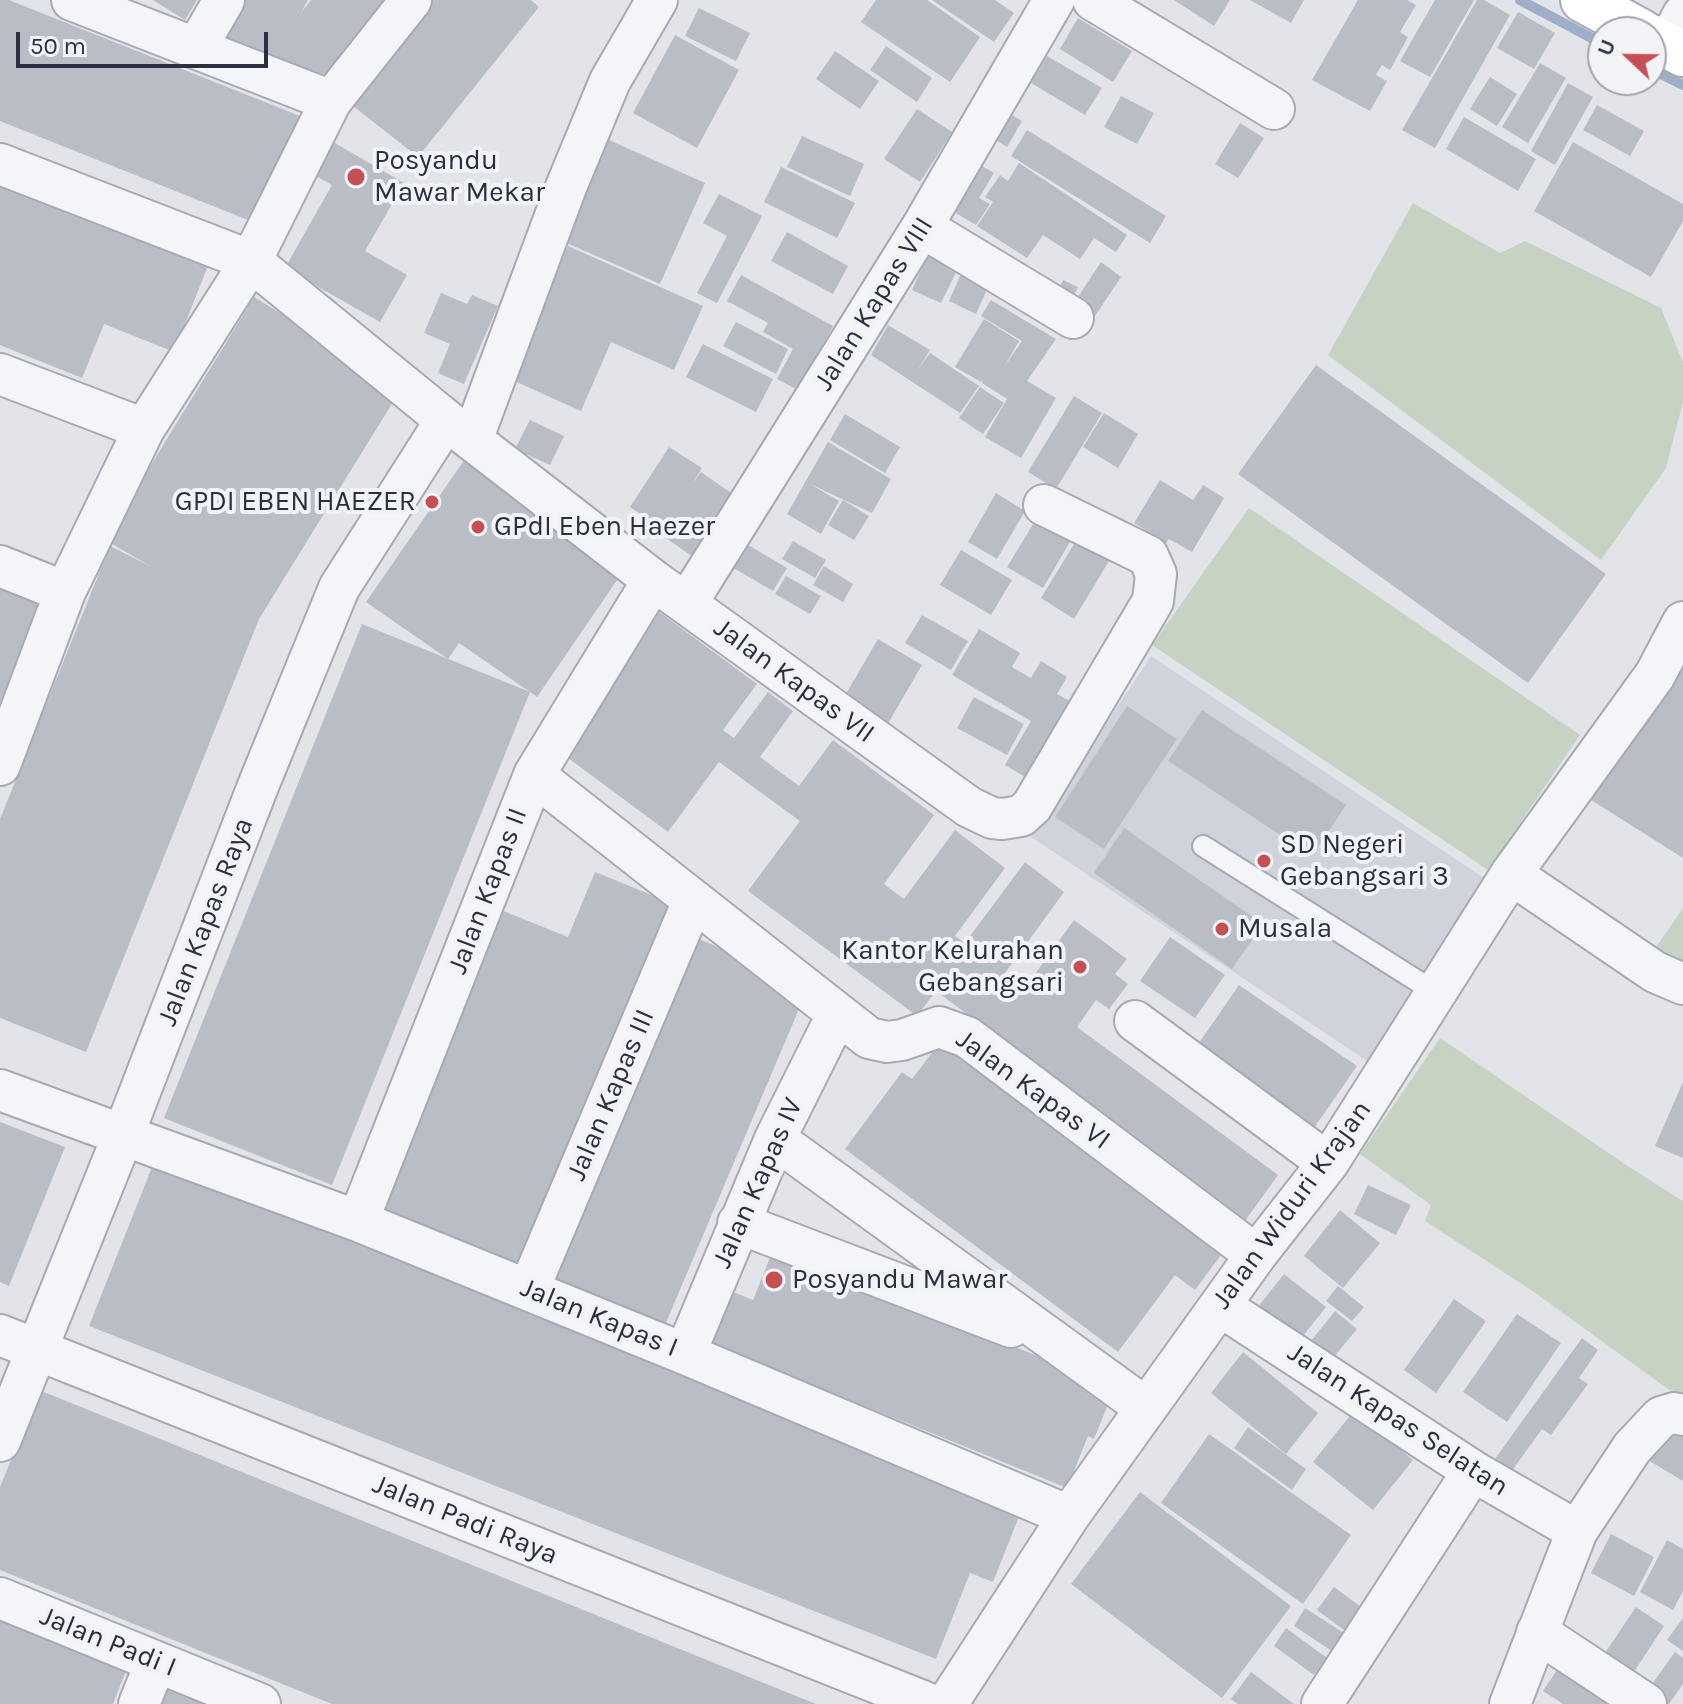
<!DOCTYPE html>
<html>
<head>
<meta charset="utf-8">
<style>
	body { margin:0 }
	#map { position:relative; width:1683px; height:1704px; overflow:hidden; background:#e2e4e9; font-family:Karla,sans-serif }
	canvas { display:block }
	.north { position:absolute; left:1587px; top:16px; width:80px; height:80px; box-sizing:border-box; background:#f1f3f7; border:2px solid #a2a5ae; border-radius:50%; rotate:292deg; font-size:22px; font-weight:700; line-height:32px; text-align:center; color:#2b3040 }
	.north::after { content:''; display:block; margin:auto; width:28px; height:36px; background:#c64f55; clip-path:polygon(50% 0,100% 100%,50% 72%,0 100%) }
	.scale { position:absolute; left:16px; top:32px; width:252px; height:36px; box-sizing:border-box; border:4px solid #2b3040; border-top:0; padding-left:10px; font-size:24px; line-height:28px; white-space:nowrap; color:#2b3040; -webkit-text-stroke:6px #f1f3f7; paint-order:stroke }
</style>
</head>
<body>
<div id="map">
<canvas width="1683" height="1704"></canvas>
<div class="north">U</div>
<div class="scale">50 m</div>
</div>
<script>
const context = document.querySelector('canvas').getContext('2d');
context.lineJoin = 'round';
function fill(path, color) {
  context.fillStyle = color;
  context.fill(path, 'evenodd');
}
function poly(rows) {
  const path = new Path2D();
  for (const r of rows) {
    path.moveTo(r[0], r[1]);
    for (let i = 2; i < r.length; i += 2) path.lineTo(r[i], r[i + 1]);
  }
  return path;
}
function trace(path, color, width, dash) {
  context.strokeStyle = color;
  context.lineWidth = width;
  context.lineCap = dash ? 'butt' : 'round';
  context.setLineDash(dash || []);
  context.stroke(path);
}
function label(font, color, halo, rows, align = 'center') {
  context.font = font + ' Karla,sans-serif';
  context.lineWidth = 8;
  context.setLineDash([]);
  context.textBaseline = 'middle';
  context.strokeStyle = halo;
  context.fillStyle = color;
  for (const [text, x, y, turn = 0] of rows) {
    context.save();
    context.translate(x, y);
    context.rotate((+turn || 0) * Math.PI / 180);
    context.textAlign = isNaN(turn) ? turn : align;
    if (halo) context.strokeText(text, 0, 0);
    context.fillText(text, 0, 0);
    context.restore();
  }
}
fill(poly([
	[1151,656,1496,886,1376,1067,1031,837]
]), '#d0d3db');
fill(poly([
	[1413,203,1500,253,1525,241,1661,308,1683,362,1683,402,1666,468,1601,560,1328,355],
	[1249,508,1580,735,1488,870,1152,645],
	[1683,908,1683,976,1649,957],
	[1440,1038,1629,1167,1683,1201,1683,1400,1534,1292,1425,1221,1431,1205,1360,1154]
]), '#c6d3c3');
trace(poly([
	[1520,0,1603,44],
	[1651,69,1683,85]
]), '#9faec7', 10);
fill(poly([
	[0,0,9,0,300,116,279,170,274,168,253,222,0,121],
	[153,0,197,0,185,20],
	[231,0,308,0,300,14,311,0,393,0,333,78,274,57,270,64,213,30],
	[430,0,531,0,539,7,418,157,348,102],
	[876,0,927,0,980,37,950,82,861,22],
	[932,0,995,0,1014,13,994,42],
	[1174,0,1230,0,1214,26],
	[1250,0,1304,0,1291,23],
	[1358,0,1407,0,1416,5,1400,32,1408,37,1390,70,1382,65,1376,75,1387,81,1370,111,1312,80],
	[1435,0,1474,0,1430,77,1400,61],
	[1477,0,1484,0,1510,15,1435,148,1402,130],
	[699,8,750,33,736,61,685,36],
	[1518,12,1555,33,1534,69,1497,48],
	[1078,18,1132,51,1113,82,1060,49],
	[675,35,739,70,697,148,633,113],
	[886,46,932,78,917,102,870,70],
	[835,51,879,81,860,109,816,79],
	[1047,56,1102,88,1085,115,1031,83],
	[1540,63,1566,78,1528,143,1502,127],
	[1490,77,1517,94,1497,126,1470,109],
	[1568,83,1593,97,1555,165,1531,151],
	[1121,96,1154,113,1137,144,1104,127],
	[1597,105,1644,131,1630,156,1583,130],
	[917,109,952,132,920,182,884,159],
	[1004,110,1022,121,1007,147,988,135],
	[1464,117,1536,159,1518,191,1446,149],
	[1240,123,1264,138,1238,178,1215,164],
	[1027,130,1166,216,1150,243,1011,156],
	[598,135,705,183,660,284,553,237],
	[802,136,864,164,850,196,787,167],
	[328,139,404,183,365,251,407,275,380,322,285,268,332,185,309,172],
	[1573,142,1683,204,1683,221,1651,277,1534,211],
	[972,160,994,173,979,198,990,204,976,225,944,206],
	[1019,163,1127,235,1116,252,1094,238,1080,259,1043,235,1027,258,977,226,993,202,985,197,1000,175,1008,181],
	[781,167,855,203,837,238,764,202],
	[0,174,211,258,174,352,104,324,82,378,0,345],
	[719,194,762,216,717,303,697,293,727,236,703,223],
	[787,232,848,266,833,294,771,261],
	[568,246,703,306,674,370,611,342,581,411,510,379],
	[931,248,961,262,941,303,912,290],
	[1101,262,1121,277,1091,322,1070,309],
	[964,267,989,285,976,314,949,301],
	[741,275,833,326,798,390,777,379,793,349,763,332,768,323,727,301],
	[1063,280,1078,287,1067,309,1053,303],
	[441,293,467,304,472,295,498,306,464,384,438,373,450,344,424,333],
	[254,297,316,335,313,341,398,394,259,619,86,1052,0,1018,0,819,110,546,152,567,105,540],
	[991,300,1056,339,1027,381,1056,398,1021,458,985,437,1007,399,982,383,983,379,981,382,955,367,984,319,1019,341,1004,367,1022,341,981,316],
	[736,322,788,349,776,374,723,346],
	[888,325,930,350,917,371,930,353,979,386,960,413,871,355],
	[703,344,773,379,756,412,686,377],
	[1316,365,1606,574,1528,683,1238,474],
	[980,387,1004,403,983,434,959,418],
	[1074,396,1102,413,1056,489,1028,472],
	[1104,413,1138,434,1118,468,1083,447],
	[845,414,900,447,885,473,830,440],
	[530,420,564,436,550,465,515,449],
	[828,442,891,479,872,513,810,484,839,501,821,534,787,514],
	[669,447,702,468,692,484,701,472,734,495,693,557,660,534,663,529,630,507],
	[465,459,624,570,537,697,530,692,332,1185,164,1118,362,624,530,692,459,643,448,659,366,602],
	[1160,480,1193,500,1203,485,1224,498,1192,552,1169,539,1166,543,1134,523],
	[996,493,1025,511,997,559,968,542],
	[843,500,869,516,854,540,828,525],
	[1038,516,1073,537,1043,588,1007,567],
	[1082,531,1115,551,1074,619,1041,598],
	[793,541,826,560,815,578,782,559],
	[743,542,787,568,773,591,730,566],
	[961,550,1012,580,991,615,940,585],
	[824,566,853,584,843,602,813,585],
	[786,576,821,596,810,614,775,594],
	[0,577,43,595,0,702],
	[658,611,757,684,723,730,734,738,768,692,793,711,760,757,799,786,833,740,934,815,884,884,904,899,955,830,1005,868,955,936,962,941,965,943,1025,862,1064,892,1005,973,1025,988,1074,920,1127,959,1115,974,1128,984,1109,1009,1096,1000,1077,1027,1278,1175,1245,1221,936,991,917,1016,748,891,800,821,719,762,668,832,556,749],
	[922,615,968,641,951,670,905,643],
	[979,629,1020,653,1012,667,1031,678,1041,661,1067,677,1057,694,1074,703,1030,780,1005,765,1031,721,952,675],
	[878,639,922,665,887,725,843,699],
	[1683,648,1683,858,1588,798],
	[974,697,1024,724,1007,755,957,728],
	[1127,706,1177,739,1104,849,1055,817],
	[1202,710,1346,805,1312,856,1168,761],
	[1124,828,1263,924,1232,969,1094,873],
	[595,872,669,902,521,1264,380,1207,501,910,568,937],
	[690,935,783,975,776,992,802,1002,665,1325,546,1274],
	[1170,937,1225,975,1195,1018,1140,981],
	[1239,985,1357,1066,1307,1138,1190,1056],
	[944,1037,1227,1247,1195,1290,1175,1275,1118,1352,845,1149,902,1072,912,1079],
	[1683,1082,1683,1158,1655,1146],
	[0,1122,65,1147,9,1286,0,1282],
	[154,1162,1024,1504,993,1582,970,1573,936,1659,89,1326],
	[1368,1185,1411,1205,1396,1235,1354,1214],
	[1340,1210,1380,1243,1343,1288,1304,1256],
	[773,1250,1115,1387,1094,1439,1088,1436,1067,1488,697,1338,718,1286,753,1300],
	[1284,1274,1326,1307,1299,1341,1257,1308],
	[1338,1286,1364,1307,1352,1321,1326,1301],
	[1454,1299,1486,1321,1436,1393,1404,1370],
	[1335,1311,1357,1329,1328,1364,1306,1347],
	[1517,1314,1561,1343,1507,1422,1463,1392],
	[1582,1338,1598,1350,1579,1378,1588,1384,1551,1435,1542,1429,1509,1475,1492,1463],
	[1243,1352,1318,1413,1286,1454,1211,1393],
	[39,1390,816,1704,332,1704,0,1570,0,1487],
	[1353,1412,1413,1460,1373,1510,1313,1462],
	[1665,1421,1683,1431,1683,1481,1643,1457],
	[1248,1427,1306,1469,1292,1490,1234,1448],
	[1209,1434,1351,1535,1303,1604,1161,1503],
	[1140,1492,1291,1606,1222,1698,1071,1584],
	[1611,1534,1654,1557,1634,1596,1591,1573],
	[1667,1540,1683,1549,1683,1591,1673,1610,1640,1592],
	[1334,1587,1365,1610,1348,1633,1317,1610],
	[1636,1607,1664,1626,1632,1675,1603,1656],
	[1305,1608,1353,1639,1341,1657,1294,1626],
	[1683,1618,1683,1651,1667,1640],
	[0,1621,126,1671,113,1704,0,1704],
	[1286,1628,1327,1658,1314,1675,1274,1646],
	[1675,1652,1683,1658,1683,1684,1669,1704,1650,1704,1642,1698],
	[1565,1658,1634,1704,1563,1704,1543,1691],
	[1251,1672,1294,1704,1238,1704,1231,1699],
	[166,1682,220,1704,157,1704]
]), '#b9bdc6');
const lane = poly([
	[1203,846,1435,992]
]);
const street = poly([
	[72,0,331,101],
	[1093,0,1274,109],
	[1667,45,1683,15],
	[197,47,224,0],
	[0,164,251,261,446,420,653,580,969,807,992,818,1002,819,1021,816,1032,806,1153,601,1156,574,1148,556,1044,505],
	[922,227,1073,318],
	[0,374,144,429],
	[472,440,566,187,610,81,657,0],
	[0,566,65,592],
	[687,603,922,227,1054,0],
	[0,765,65,592,144,429,251,261,331,101,411,0],
	[534,775,869,1038,887,1042,902,1040,939,1027,967,1037,1256,1255],
	[1511,874,1655,972,1683,984],
	[1135,1021,1328,1163],
	[0,1090,358,1221,685,1354,1069,1516],
	[775,1139,1146,1408],
	[358,1221,534,775,653,580],
	[738,1223,1011,1327],
	[529,1289,693,901],
	[1220,1306,1473,1471,1577,1531],
	[0,1335,930,1704],
	[685,1354,775,1139,837,1015],
	[0,1441,124,1133,258,786,339,588,446,420],
	[0,1598,260,1704],
	[1537,1632,1646,1704],
	[139,1704,156,1662],
	[947,1704,1069,1516,1256,1255,1328,1163,1511,874,1655,675,1683,622],
	[1322,1704,1473,1471],
	[1510,1704,1577,1531,1632,1448,1661,1417,1674,1413,1683,1415]
]);
const secondary = poly([
	[1583,0,1642,32],
	[1651,37,1683,54]
]);
trace(lane, '#a7aab3', 24);
trace(street, '#a7aab3', 44);
trace(secondary, '#a7aab3', 48);
trace(lane, '#f4f5f8', 20);
trace(street, '#f4f5f8', 40);
trace(secondary, '#fff', 44);
for (const [x, y, r, color] of [
	[356,177,10,"#c64f55"],
	[432,502,8,"#c64f55"],
	[478,527,8,"#c64f55"],
	[1264,861,8,"#c64f55"],
	[1222,929,8,"#c64f55"],
	[1080,967,8,"#c64f55"],
	[774,1280,10,"#c64f55"]
]) {
  const dot = new Path2D();
  dot.arc(x, y, r, 0, 2 * Math.PI);
  context.fillStyle = color;
  context.fill(dot);
  trace(dot, '#f1f3f7', 3);
}
label('28px', '#2b3040', '#f1f3f7', [
	["Posyandu",374,161],
	["Mawar Mekar",374,193],
	["GPDI EBEN HAEZER",416,502,"right"],
	["GPdI Eben Haezer",494,527],
	["SD Negeri",1280,845],
	["Gebangsari 3",1280,877],
	["Musala",1238,929],
	["Kantor Kelurahan",1064,951,"right"],
	["Gebangsari",1064,983,"right"],
	["Posyandu Mawar",792,1280]
], 'left');
label('28px', '#2b3040', '#f1f3f7', [
	["Jalan Kapas VIII",874,304,-58],
	["Jalan Kapas VII",794,681,36],
	["Jalan Kapas II",488,891,-69],
	["Jalan Kapas Raya",206,922,-69],
	["Jalan Kapas VI",1033,1090,36],
	["Jalan Kapas III",611,1095,-67],
	["Jalan Kapas IV",758,1183,-66],
	["Jalan Widuri Krajan",1292,1205,-54],
	["Jalan Kapas I",599,1318,22],
	["Jalan Kapas Selatan",1398,1420,33],
	["Jalan Padi Raya",465,1520,22],
	["Jalan Padi I",108,1642,22]
]);
</script>
</body>
</html>
